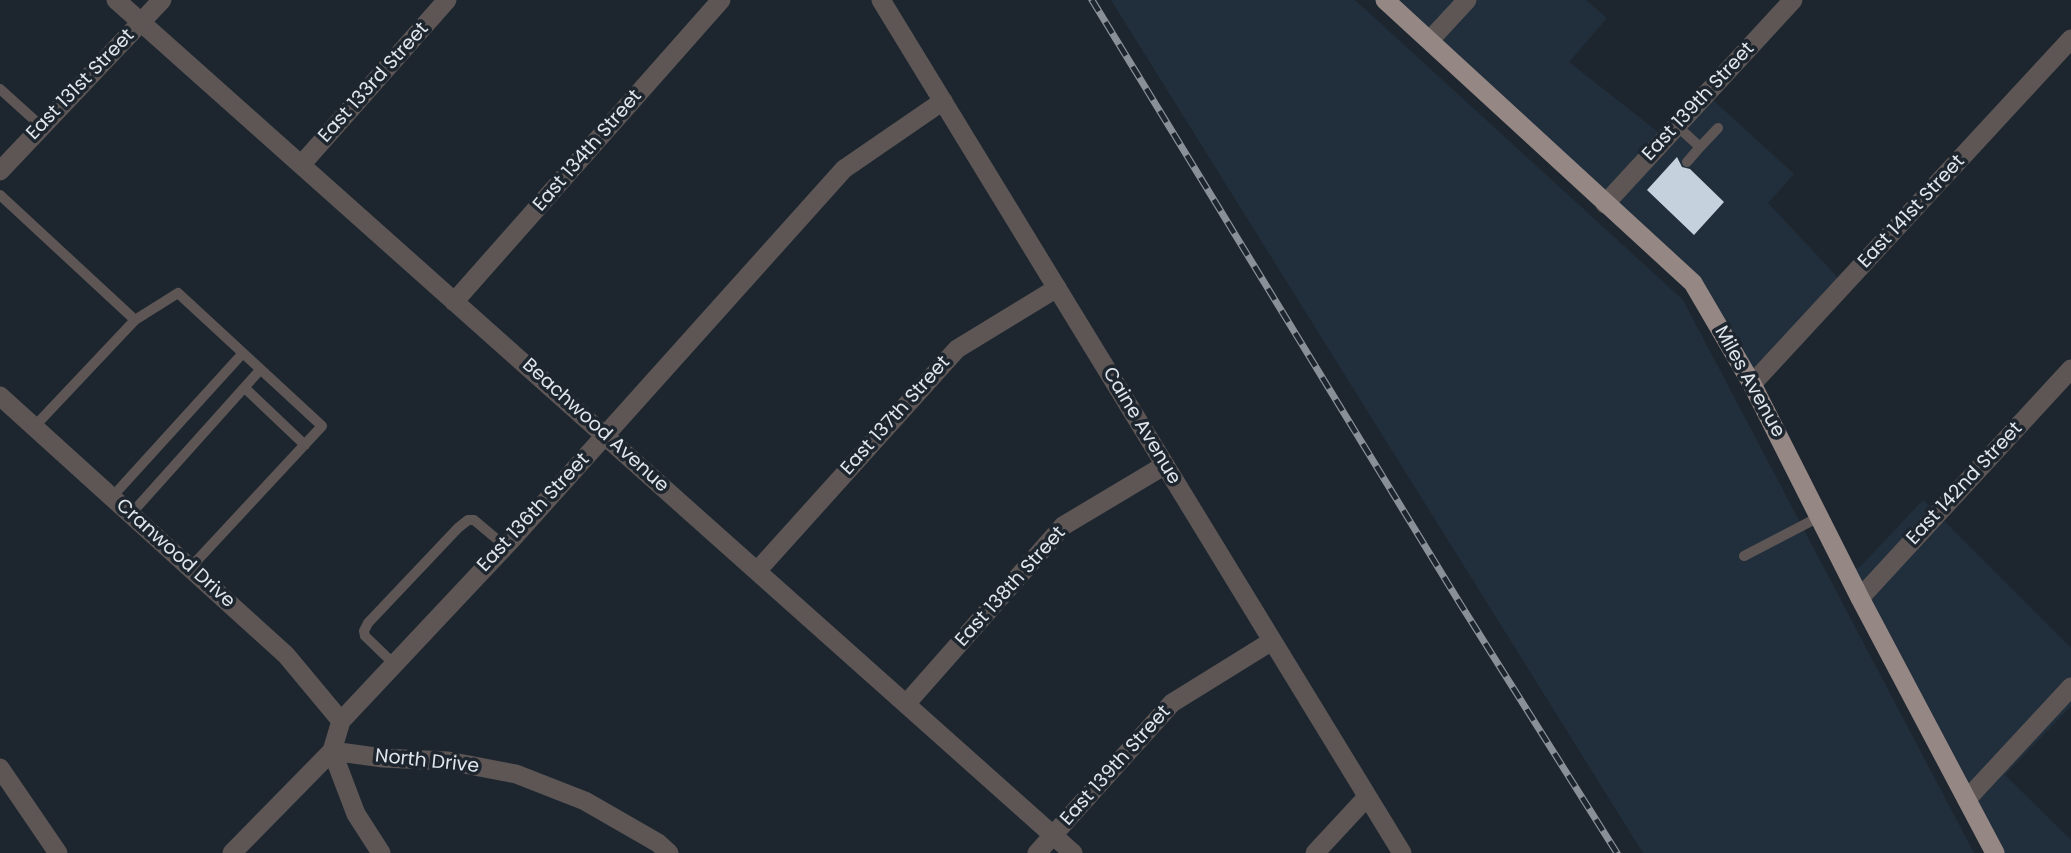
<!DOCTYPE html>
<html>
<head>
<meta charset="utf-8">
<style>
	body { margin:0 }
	canvas { display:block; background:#1d262f }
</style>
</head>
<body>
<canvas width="2071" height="853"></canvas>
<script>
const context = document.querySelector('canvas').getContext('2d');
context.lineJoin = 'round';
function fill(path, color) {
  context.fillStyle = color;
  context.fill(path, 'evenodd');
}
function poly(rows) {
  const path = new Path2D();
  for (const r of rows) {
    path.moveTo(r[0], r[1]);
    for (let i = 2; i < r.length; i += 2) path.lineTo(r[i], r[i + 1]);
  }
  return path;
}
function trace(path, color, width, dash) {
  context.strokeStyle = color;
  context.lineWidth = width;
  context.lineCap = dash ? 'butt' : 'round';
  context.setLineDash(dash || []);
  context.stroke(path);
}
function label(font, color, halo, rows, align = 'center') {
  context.font = font + ' Poppins,sans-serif';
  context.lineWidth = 7;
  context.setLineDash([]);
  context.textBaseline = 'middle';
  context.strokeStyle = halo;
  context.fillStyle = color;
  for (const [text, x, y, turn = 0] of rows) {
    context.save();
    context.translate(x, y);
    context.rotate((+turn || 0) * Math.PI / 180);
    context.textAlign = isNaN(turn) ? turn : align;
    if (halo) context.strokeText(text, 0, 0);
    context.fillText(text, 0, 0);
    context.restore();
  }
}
fill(poly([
	[1111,0,1355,0,1683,300,1974,853,1643,853],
	[1385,0,1586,0,1607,18,1569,62,1658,132,1701,89,1794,174,1768,203,1844,284,1752,384,1693,283],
	[1923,500,2071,648,2071,706,2005,775,2071,840,2071,853,1995,853,1848,574,1861,566]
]), '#212e3c');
fill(poly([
	[1677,157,1682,167,1690,169,1724,202,1694,235,1647,190]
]), '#c5d1dd');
trace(poly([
	[0,89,41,126],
	[1677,126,1700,147,1718,128],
	[1687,162,1700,147],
	[0,195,135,320,34,427],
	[135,320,178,293,322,426,190,568],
	[245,388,305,445],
	[112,497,243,353],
	[130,515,260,370],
	[1744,556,1819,517],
	[393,663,365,636,364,631,368,623,458,528,468,520,474,520,505,546]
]), '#5d5655', 10);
trace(poly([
	[116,0,1073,853],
	[1430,40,1467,0],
	[301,165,447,0],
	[1605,204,1793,0],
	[454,302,721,0],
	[1752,384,2071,39],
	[0,396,286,655,341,721],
	[757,571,957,349,1057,288],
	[1860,598,2071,369],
	[906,704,1063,526,1165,465],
	[332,751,383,758,448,761,516,774,585,801,658,843,669,853],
	[332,751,356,814,381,853],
	[0,768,58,853],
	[1968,798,2071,687],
	[232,853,332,751,341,721,513,538,844,169,943,101],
	[1037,853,1172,703,1272,641],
	[1315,853,1367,797]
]), '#5d5655', 19);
trace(poly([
	[881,0,1402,853],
	[0,171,162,0]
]), '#5d5655', 19);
trace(poly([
	[1385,0,1693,283,1752,384,1860,598,1995,853]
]), '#958784', 19);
const rail = poly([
	[1092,0,1461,605,1617,853]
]);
trace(rail, '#899097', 7);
trace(rail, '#1d262f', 4.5, [13]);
label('19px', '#e0e6ec', '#1d262f', [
	["East 133rd Street",374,83,-48],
	["East 131st Street",81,85,-46],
	["East 139th Street",1699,102,-47],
	["East 134th Street",588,151,-49],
	["East 141st Street",1912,212,-47],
	["Miles Avenue",1749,382,61],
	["East 137th Street",896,416,-48],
	["Beachwood Avenue",595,426,42],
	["Caine Avenue",1141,426,59],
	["East 142nd Street",1965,484,-47],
	["East 136th Street",534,513,-47],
	["Cranwood Drive",175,554,42],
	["East 138th Street",1011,587,-48],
	["North Drive",427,762,6],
	["East 139th Street",1116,766,-48]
]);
</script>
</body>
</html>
